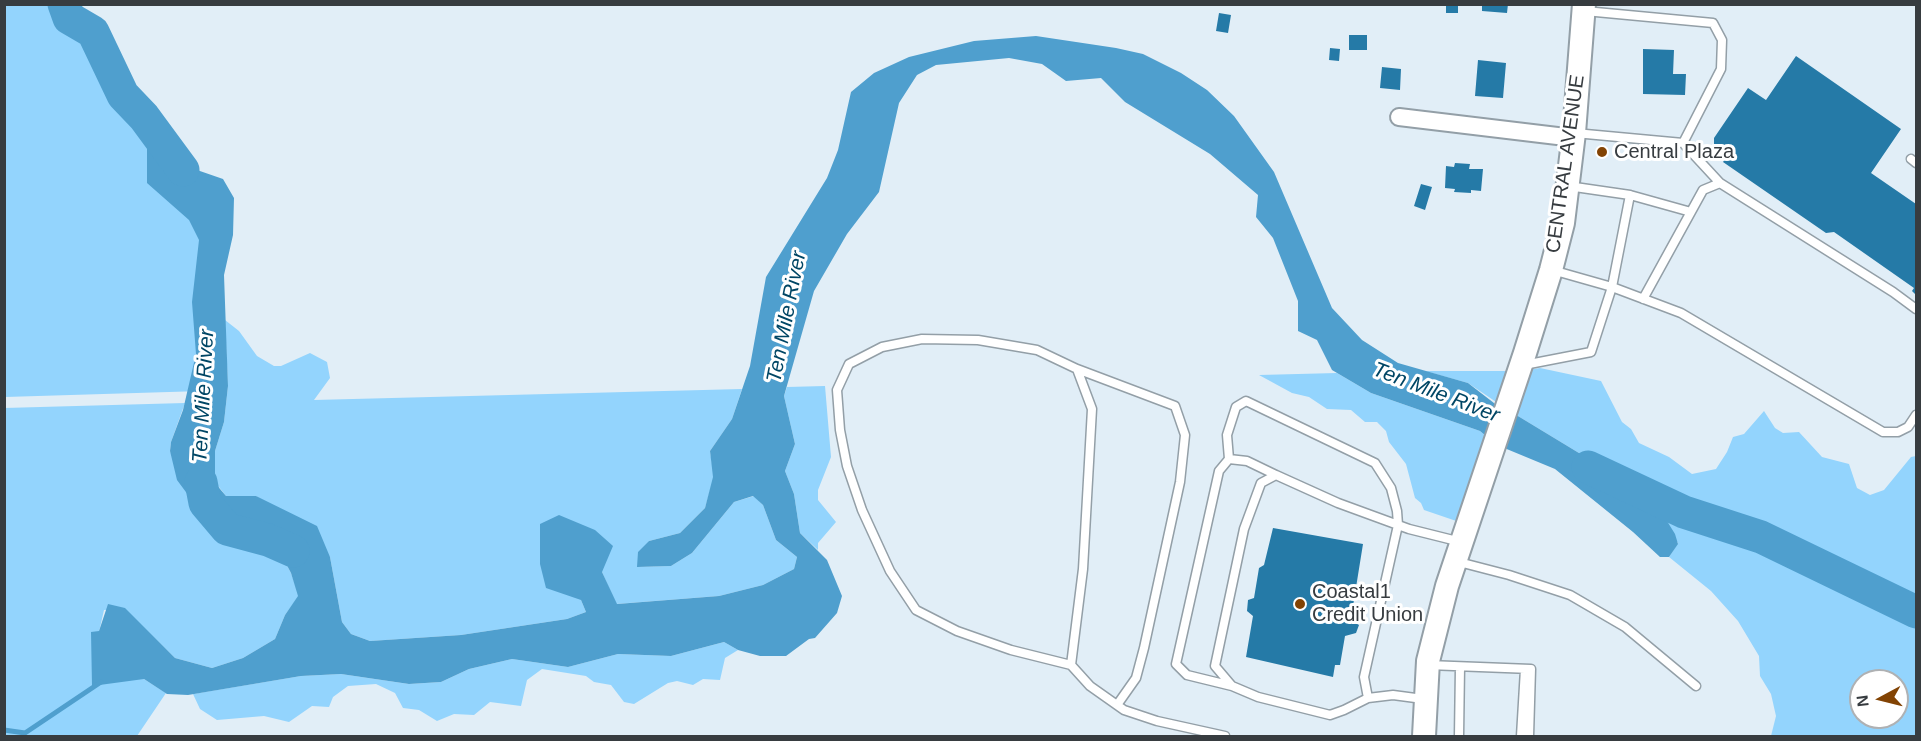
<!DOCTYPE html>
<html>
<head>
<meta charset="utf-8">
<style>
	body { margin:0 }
	#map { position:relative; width:1921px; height:741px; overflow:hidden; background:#e1eef7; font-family:Helvetica,sans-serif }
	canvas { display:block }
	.frame { position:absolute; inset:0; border:6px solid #373c40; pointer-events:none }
	.north { position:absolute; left:1849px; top:669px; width:60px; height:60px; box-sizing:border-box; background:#fff; border:2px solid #afb1b3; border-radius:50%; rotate:263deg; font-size:16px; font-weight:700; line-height:24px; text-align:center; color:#373c40 }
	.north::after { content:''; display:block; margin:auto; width:21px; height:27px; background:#824304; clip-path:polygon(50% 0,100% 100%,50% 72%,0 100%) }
</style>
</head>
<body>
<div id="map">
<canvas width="1921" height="741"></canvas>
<div class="frame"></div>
<div class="north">N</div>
</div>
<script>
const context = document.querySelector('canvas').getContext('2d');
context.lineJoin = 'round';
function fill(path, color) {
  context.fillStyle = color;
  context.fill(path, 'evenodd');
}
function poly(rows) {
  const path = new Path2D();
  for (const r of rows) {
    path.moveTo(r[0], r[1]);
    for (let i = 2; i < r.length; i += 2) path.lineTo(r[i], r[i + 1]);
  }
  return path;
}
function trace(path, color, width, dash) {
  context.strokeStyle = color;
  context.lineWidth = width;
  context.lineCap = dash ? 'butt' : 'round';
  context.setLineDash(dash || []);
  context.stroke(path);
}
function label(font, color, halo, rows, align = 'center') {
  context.font = font + ' Helvetica,sans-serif';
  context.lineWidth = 6;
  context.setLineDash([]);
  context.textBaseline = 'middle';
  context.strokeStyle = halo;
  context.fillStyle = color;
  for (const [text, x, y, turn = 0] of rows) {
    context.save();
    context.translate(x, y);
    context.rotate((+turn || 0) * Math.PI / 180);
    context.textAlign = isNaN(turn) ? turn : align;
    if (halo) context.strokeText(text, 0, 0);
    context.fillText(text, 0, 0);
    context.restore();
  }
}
fill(poly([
	[4,5,64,5,69,18,93,32,123,95,144,117,173,155,199,196,202,391,5,397],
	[225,320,239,331,257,356,274,366,281,366,310,353,327,362,330,378,314,400,742,389,732,419,710,451,714,477,705,508,680,533,649,541,638,567,671,566,692,553,734,502,754,496,763,505,776,540,797,557,794,569,763,585,719,596,616,604,602,572,581,600,586,612,567,619,461,635,370,641,351,634,342,622,330,557,256,496,226,496,215,482,215,451,224,422,228,386],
	[1540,368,1601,381,1622,422,1631,429,1639,443,1669,457,1692,474,1716,469,1727,452,1733,437,1744,434,1764,411,1775,428,1783,433,1799,432,1822,457,1849,464,1857,488,1870,495,1884,490,1911,457,1916,456,1916,736,1771,736,1776,716,1771,694,1760,676,1759,656,1738,621,1711,591,1669,557,1678,543,1647,500,1607,470,1508,410,1468,383,1425,371,1521,371],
	[1861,681,1897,681,1897,717,1861,717],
	[1337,373,1371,393,1480,431,1497,445,1468,525,1424,510,1421,503,1415,498,1406,464,1389,442,1386,431,1377,422,1365,422,1351,410,1327,409,1309,397,1292,393,1259,375],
	[825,386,831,457,818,490,818,500,836,522,818,543,818,550,800,533,794,494,785,471,795,444,784,396,787,387],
	[185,403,171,442,170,451,200,511,257,539,282,556,291,573,299,596,285,615,275,639,243,658,212,668,175,658,125,609,104,610,99,632,144,679,166,693,137,736,5,736,4,408],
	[724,642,738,650,725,658,720,680,703,679,693,685,677,681,668,683,634,704,624,702,611,685,594,682,586,676,542,669,527,680,521,706,490,702,474,715,454,714,437,721,419,710,403,708,395,693,376,684,348,686,333,697,329,707,312,706,289,722,264,716,217,720,200,709,193,694,301,676,341,674,409,684,441,682,469,669,512,659,568,667,618,654,671,656]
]), '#93d4fd');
fill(poly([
	[1036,36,1116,48,1143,54,1181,73,1207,90,1234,116,1274,172,1332,308,1362,340,1398,363,1468,383,1503,410,1508,410,1607,470,1662,513,1675,534,1678,544,1669,557,1660,557,1633,532,1555,469,1497,445,1480,431,1371,393,1332,370,1317,340,1298,331,1298,301,1273,238,1256,217,1258,195,1210,154,1125,102,1101,78,1066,81,1042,64,1009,58,936,65,917,75,899,103,879,192,847,234,814,291,784,396,795,444,785,471,794,494,800,533,827,560,842,596,837,613,815,638,809,639,786,656,760,656,738,650,724,642,671,656,618,654,568,667,512,659,469,669,441,682,409,684,341,674,301,676,188,695,167,694,144,679,92,686,91,632,99,631,108,604,125,608,175,658,212,668,243,658,275,639,285,615,298,596,291,573,282,556,257,539,200,511,177,480,170,451,171,442,183,410,196,354,192,302,199,240,189,220,147,183,147,139,157,135,180,139,197,170,223,179,234,198,233,235,224,275,228,386,224,422,215,451,215,483,226,496,256,496,317,526,330,557,342,622,351,634,370,641,461,635,567,619,586,612,581,600,546,588,540,564,540,524,559,515,595,530,613,546,602,572,617,604,719,596,763,585,794,569,797,557,776,540,763,505,753,496,734,502,692,553,671,566,637,567,638,552,649,541,680,533,705,508,713,477,710,451,732,419,750,366,766,277,827,178,838,150,851,92,874,73,909,57,974,41]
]), '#4f9fce');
trace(poly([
	[4,730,25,733,101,682]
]), '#4f9fce', 5);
trace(poly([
	[64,4,69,18,93,32,123,95,144,117,183,170],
	[1588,467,1684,512,1761,537,1916,612],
	[201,482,205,503,227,529,268,540,293,551]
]), '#4f9fce', 33);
fill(poly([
	[1446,4,1458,4,1458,13,1446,13],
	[1482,4,1508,4,1507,13,1482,11],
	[1219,13,1231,15,1228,33,1216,31],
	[1349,35,1367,35,1367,50,1349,50],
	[1330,48,1340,49,1339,61,1329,60],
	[1643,49,1674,50,1673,74,1686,74,1685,95,1643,94],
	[1796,56,1901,129,1871,173,1916,204,1916,295,1912,291,1914,288,1834,232,1826,233,1723,162,1728,155,1714,145,1714,138,1748,88,1766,100],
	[1478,60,1506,63,1503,98,1475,96],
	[1382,67,1401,69,1400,90,1380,88],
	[1455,163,1470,164,1469,169,1483,169,1481,191,1471,190,1471,193,1454,192,1455,189,1445,188,1446,166,1454,167],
	[1421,184,1432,187,1425,210,1414,206],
	[1273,528,1363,544,1353,606,1352,621,1359,625,1356,633,1345,636,1340,665,1335,665,1333,677,1246,657,1253,616,1247,611,1248,600,1254,598,1259,568,1264,565]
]), '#257aa7');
const lane = poly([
	[1585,11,1713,23,1722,40,1721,69,1683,143],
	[1575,133,1683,143,1720,183],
	[1911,159,1916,163],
	[1568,186,1630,195,1691,212],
	[1552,270,1612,287,1681,313,1883,432,1898,432,1908,427,1916,415],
	[1643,299,1703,190,1720,183,1893,292,1916,309],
	[1524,365,1591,352,1612,287,1630,195],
	[1077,369,1175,406,1185,435,1180,482,1144,648,1136,678,1117,705],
	[1229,459,1247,461,1276,475],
	[1455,561,1509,575,1570,595,1625,627,1696,686],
	[1071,665,1083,569,1092,409,1077,369,1037,350,978,340,922,339,882,347,849,364,837,390,840,430,847,466,862,510,890,571,916,610,957,631,1011,650,1071,665,1090,686,1124,710,1157,721,1225,736],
	[1428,665,1531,669,1529,736],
	[1232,686,1187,675,1176,664,1219,471,1229,459,1227,435,1236,407,1246,401,1375,463,1391,488,1397,511,1398,525,1364,677,1368,698],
	[1423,699,1393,695,1368,698,1344,710,1330,715,1258,697,1232,686,1215,666,1244,529,1261,483,1276,475,1338,503,1409,529,1461,542],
	[1459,736,1460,667],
	[1521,736,1525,669]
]);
const street = poly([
	[1399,117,1574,138]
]);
const secondary = poly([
	[1424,736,1428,661,1447,586,1525,353,1551,270,1563,223,1574,133,1584,4]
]);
trace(lane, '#939fa7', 11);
trace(street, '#939fa7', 20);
trace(secondary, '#939fa7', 26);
trace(lane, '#fff', 8);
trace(street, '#fff', 16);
trace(secondary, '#fff', 22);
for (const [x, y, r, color] of [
	[1602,152,6,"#824304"],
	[1300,604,6,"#824304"]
]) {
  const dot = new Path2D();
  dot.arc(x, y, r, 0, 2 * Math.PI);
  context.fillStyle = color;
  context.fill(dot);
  trace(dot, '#fff', 2);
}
label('20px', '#373c40', '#fff', [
	["Central Plaza",1614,152],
	["Coastal1",1312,592],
	["Credit Union",1312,615]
], 'left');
label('20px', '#373c40', '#fff', [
	["CENTRAL AVENUE",1566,164,-82]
]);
label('italic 21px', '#004665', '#fff', [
	["Ten Mile River",787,317,-79],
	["Ten Mile River",1436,393,21],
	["Ten Mile River",204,396,-87]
]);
</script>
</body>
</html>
